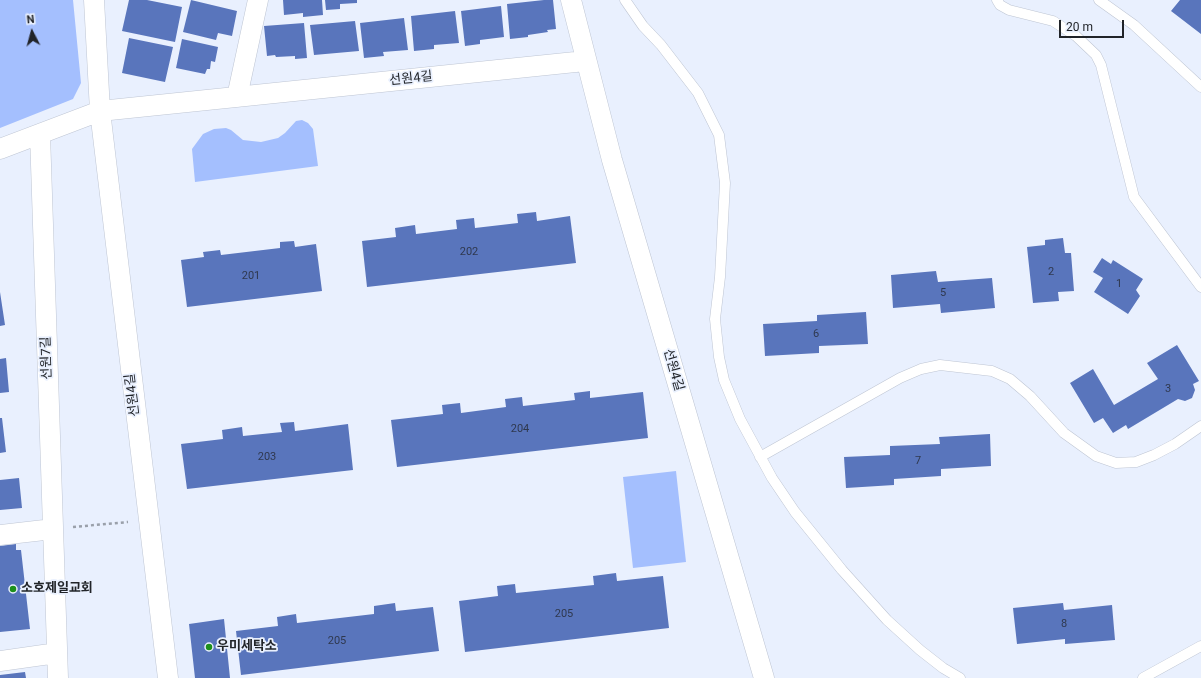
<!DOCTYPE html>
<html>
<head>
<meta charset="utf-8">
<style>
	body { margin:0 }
	#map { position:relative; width:1201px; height:678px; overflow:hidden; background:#e9f0fe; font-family:Roboto,sans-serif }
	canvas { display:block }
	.north { position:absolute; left:12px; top:12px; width:40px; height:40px; -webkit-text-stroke:3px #e9f0fe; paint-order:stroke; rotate:354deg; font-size:11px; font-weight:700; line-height:16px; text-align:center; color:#212429 }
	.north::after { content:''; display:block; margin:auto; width:14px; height:18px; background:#212429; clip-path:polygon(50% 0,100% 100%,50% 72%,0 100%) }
	.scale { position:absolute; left:1059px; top:20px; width:65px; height:18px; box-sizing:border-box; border:2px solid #212429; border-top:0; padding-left:5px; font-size:12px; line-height:14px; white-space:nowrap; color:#212429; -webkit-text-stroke:3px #e9f0fe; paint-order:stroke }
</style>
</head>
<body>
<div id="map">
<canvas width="1201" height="678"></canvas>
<div class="north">N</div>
<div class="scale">20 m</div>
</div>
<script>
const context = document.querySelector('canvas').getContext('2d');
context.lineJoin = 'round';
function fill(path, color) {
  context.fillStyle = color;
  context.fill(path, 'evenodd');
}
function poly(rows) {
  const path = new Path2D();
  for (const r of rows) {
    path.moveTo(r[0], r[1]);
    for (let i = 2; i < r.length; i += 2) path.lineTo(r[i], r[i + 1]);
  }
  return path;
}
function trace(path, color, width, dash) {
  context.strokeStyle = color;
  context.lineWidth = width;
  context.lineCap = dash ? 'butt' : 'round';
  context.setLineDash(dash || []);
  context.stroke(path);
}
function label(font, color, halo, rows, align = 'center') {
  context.font = font + ' Roboto,"Noto Sans KR",sans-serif';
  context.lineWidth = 3.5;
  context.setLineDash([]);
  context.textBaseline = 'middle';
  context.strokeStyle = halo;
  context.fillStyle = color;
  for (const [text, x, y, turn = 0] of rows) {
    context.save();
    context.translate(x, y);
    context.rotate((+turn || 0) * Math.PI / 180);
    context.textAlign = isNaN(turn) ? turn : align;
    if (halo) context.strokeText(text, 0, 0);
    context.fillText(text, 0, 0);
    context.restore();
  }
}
fill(poly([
	[0,0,73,0,81,83,73,99,0,128],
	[302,120,308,123,313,129,318,166,195,182,192,149,203,134,214,129,226,128,231,130,243,140,261,142,278,138,285,133,296,121],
	[676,471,686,562,633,568,623,477]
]), '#a4bffe');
fill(poly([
	[129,0,147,0,182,7,175,42,122,31],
	[191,0,237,11,232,36,218,33,216,40,183,32],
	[283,0,322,0,323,15,303,17,303,13,284,15],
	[325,0,357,0,357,3,340,4,340,9,326,10],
	[544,0,553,0,556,29,547,30,548,32,528,35,528,37,510,39,507,4],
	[1180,0,1201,0,1201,34,1171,11],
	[501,6,504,37,480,40,480,44,465,46,461,11],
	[455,11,459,43,434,45,434,49,414,51,411,16],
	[404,18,408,50,383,52,384,56,364,58,360,23],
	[355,21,359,51,314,55,310,25],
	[304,23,307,58,295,59,295,56,276,57,275,55,267,56,264,26],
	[129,38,173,47,165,82,122,73],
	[182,39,218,47,215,62,211,61,210,69,207,69,205,74,176,68],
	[536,212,537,221,570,216,576,263,367,287,362,241,396,237,395,228,415,225,416,234,457,229,456,220,474,218,475,228,518,223,517,214],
	[1063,238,1065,253,1071,253,1074,291,1058,292,1059,301,1033,303,1027,247,1045,245,1045,240],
	[294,241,295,247,316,244,322,291,187,307,181,260,204,257,203,252,220,250,221,255,280,248,280,242],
	[1102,258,1111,264,1113,260,1143,279,1136,290,1140,296,1128,314,1094,292,1103,278,1093,272],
	[936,271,938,282,992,278,995,308,941,313,940,304,893,308,891,275],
	[0,292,5,325,0,326],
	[866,312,868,344,819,346,819,353,765,356,763,324,817,321,817,315],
	[1177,345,1199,381,1193,384,1195,390,1192,398,1185,401,1178,399,1128,429,1126,425,1113,433,1103,418,1094,423,1070,383,1093,369,1114,405,1158,379,1147,363],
	[6,358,9,392,0,393,0,359],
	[590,391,590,398,643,392,648,438,397,467,391,420,443,414,442,405,460,403,461,413,506,407,505,399,522,397,523,406,575,400,574,393],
	[0,418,2,418,6,452,0,453],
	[294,422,295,431,348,424,353,470,187,489,181,444,223,439,222,430,242,427,243,436,282,432,280,423],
	[990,434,991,466,941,469,941,476,894,479,894,485,846,488,844,457,890,455,890,446,940,444,939,437],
	[19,478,22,508,0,510,0,480],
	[16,544,16,550,21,550,30,629,0,632,0,546],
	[616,573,617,581,663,576,669,628,465,652,459,601,498,596,497,586,515,584,516,593,594,585,593,576],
	[395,603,396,611,433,607,439,651,241,675,236,631,278,626,277,617,296,614,297,623,374,614,374,606],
	[1063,603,1064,610,1112,605,1115,640,1065,644,1065,639,1017,644,1013,608],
	[224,619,230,678,195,678,189,624],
	[25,672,26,678,0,678,0,675]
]), '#5975bc');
const lane = poly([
	[625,0,643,26,661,45,698,93,719,135,725,183,720,277,715,319,719,357,724,380,740,419,772,478,795,512,842,570,887,620,920,650,943,668,960,678],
	[997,0,1000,5,1009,10,1053,21,1076,36,1096,55,1101,65,1134,197,1201,287],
	[1099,0,1134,25,1201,87],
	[760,457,900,378,921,369,940,365,992,371,1010,379,1030,396,1064,433,1096,456,1116,463,1136,462,1154,455,1175,444,1201,426],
	[1143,678,1201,646]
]);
const street = poly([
	[94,0,100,111,168,678],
	[571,0,612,160,764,678],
	[237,97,258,0],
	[40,134,58,678],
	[0,149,100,111,585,61],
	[0,535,53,529],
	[0,661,57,653]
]);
trace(lane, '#bec5d3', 11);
trace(street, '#bec5d3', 21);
trace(poly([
	[73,527,128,522]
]), '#9aa0aa', 2.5, [3, 3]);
trace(lane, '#fff', 10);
trace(street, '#fff', 20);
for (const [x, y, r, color] of [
	[13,589,4,"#1d901b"],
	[209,647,4,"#1d901b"]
]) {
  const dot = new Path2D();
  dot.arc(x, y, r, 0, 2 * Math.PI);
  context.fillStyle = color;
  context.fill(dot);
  trace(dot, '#e9f0fe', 1.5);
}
label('11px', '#2f384e', null, [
	["202",469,252],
	["2",1051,272],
	["201",251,276],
	["1",1119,284],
	["5",943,293],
	["6",816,334],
	["3",1168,389],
	["204",520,429],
	["203",267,457],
	["7",918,461],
	["205",564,614],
	["8",1064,624],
	["205",337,641]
]);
label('13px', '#212429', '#e9f0fe', [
	["선원4길",411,79,-6],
	["선원7길",47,358,-92],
	["선원4길",673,370,74],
	["선원4길",133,395,-97]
]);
label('bold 13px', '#212429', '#e9f0fe', [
	["소호제일교회",21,589],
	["우미세탁소",217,647]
], 'left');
</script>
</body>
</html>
